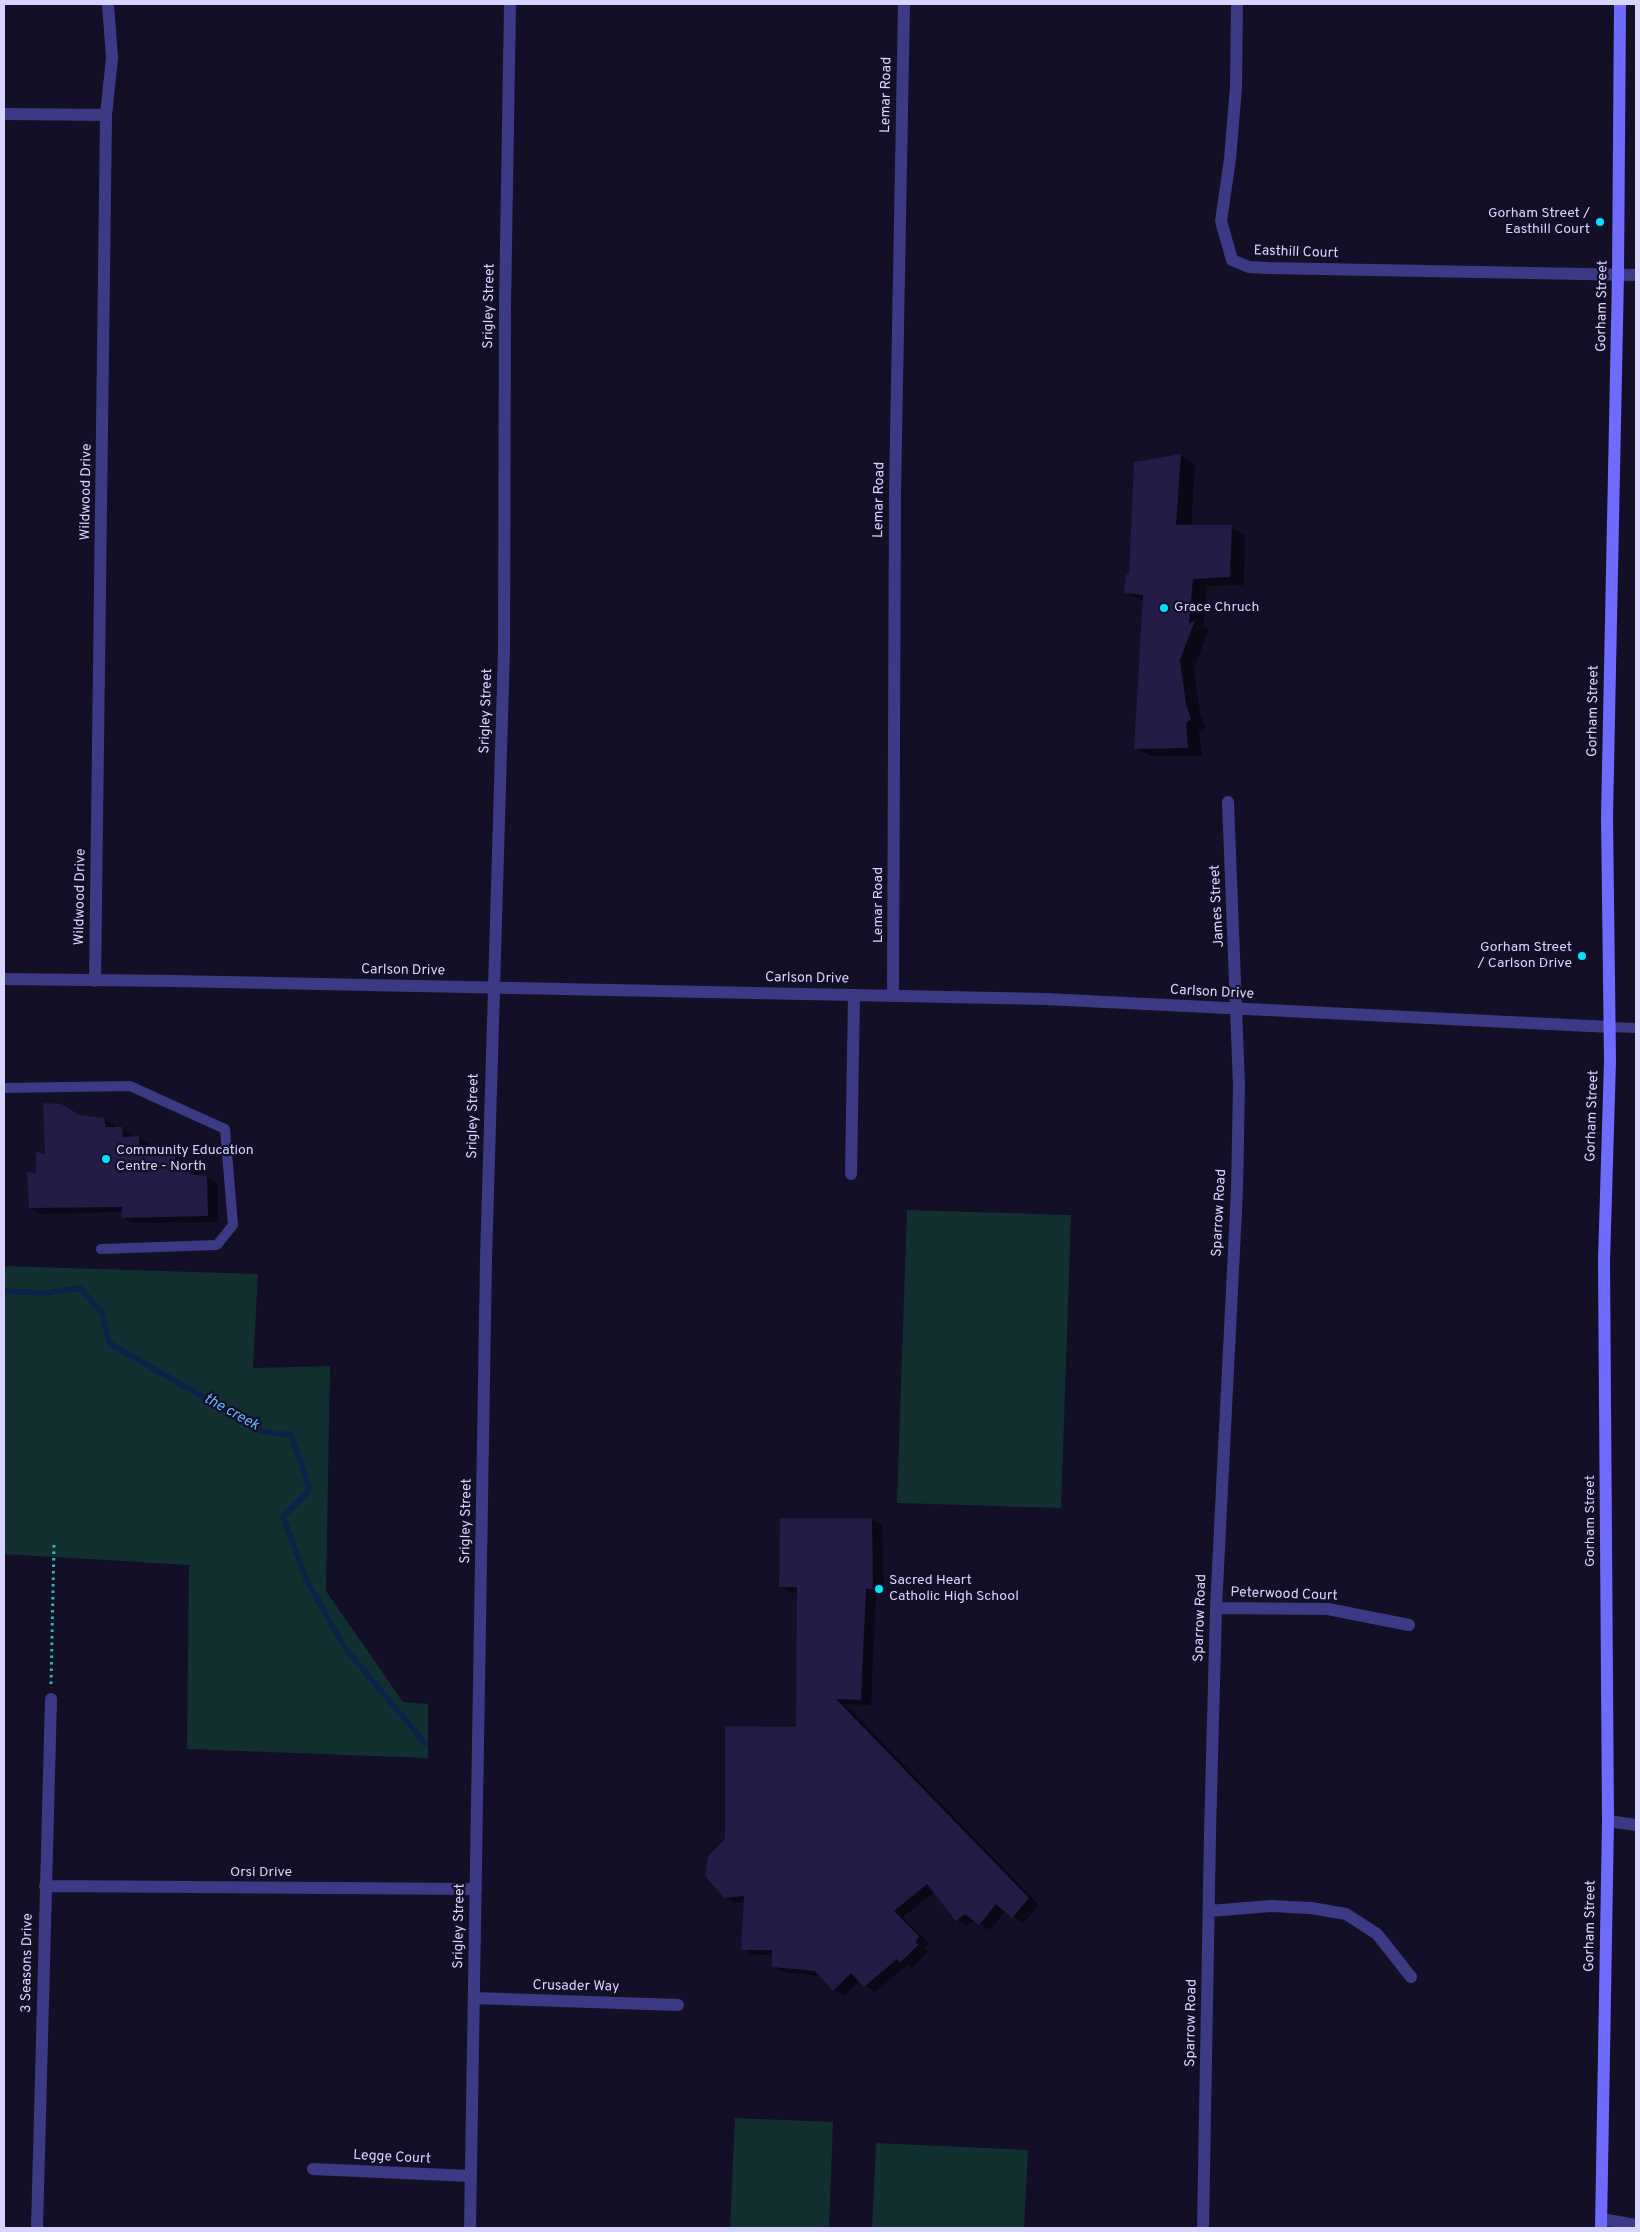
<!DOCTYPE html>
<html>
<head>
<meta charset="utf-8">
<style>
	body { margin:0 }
	#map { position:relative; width:1640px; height:2232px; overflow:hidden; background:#130f26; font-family:Overpass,sans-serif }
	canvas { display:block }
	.frame { position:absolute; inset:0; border:5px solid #d9d4ff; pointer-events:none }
</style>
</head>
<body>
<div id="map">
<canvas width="1640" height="2232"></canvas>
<div class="frame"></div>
</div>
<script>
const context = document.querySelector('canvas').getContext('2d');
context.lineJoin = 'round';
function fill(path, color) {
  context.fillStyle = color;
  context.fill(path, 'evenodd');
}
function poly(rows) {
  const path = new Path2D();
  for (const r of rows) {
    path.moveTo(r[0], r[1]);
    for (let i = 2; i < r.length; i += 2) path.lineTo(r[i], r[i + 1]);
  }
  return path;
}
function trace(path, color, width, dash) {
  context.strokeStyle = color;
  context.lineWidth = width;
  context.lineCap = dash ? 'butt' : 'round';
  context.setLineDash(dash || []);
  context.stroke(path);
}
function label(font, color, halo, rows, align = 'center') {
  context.font = font + ' Overpass,sans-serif';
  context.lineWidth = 4.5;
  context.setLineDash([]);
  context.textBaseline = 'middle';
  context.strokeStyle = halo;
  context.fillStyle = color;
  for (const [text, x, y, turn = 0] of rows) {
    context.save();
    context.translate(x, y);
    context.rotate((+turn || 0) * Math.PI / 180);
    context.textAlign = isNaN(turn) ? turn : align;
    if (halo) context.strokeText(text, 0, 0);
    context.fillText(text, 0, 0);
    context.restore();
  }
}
fill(poly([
	[907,1210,1071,1215,1061,1508,897,1503],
	[4,1266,258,1274,253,1368,330,1366,326,1591,403,1702,428,1704,428,1758,187,1749,189,1565,4,1554],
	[735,2118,833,2122,829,2228,730,2228],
	[876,2143,1028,2150,1024,2228,872,2228]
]), '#12302f');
fill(poly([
	[1181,456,1195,464,1191,527,1231,527,1245,535,1244,585,1207,586,1203,626,1209,629,1194,668,1200,713,1205,727,1199,731,1202,756,1150,756,1136,748,1144,601,1126,593,1130,576,1135,464],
	[79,1116,104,1119,114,1125,115,1128,121,1129,132,1135,132,1138,139,1138,149,1144,149,1147,155,1147,166,1153,165,1157,175,1156,185,1162,186,1166,199,1172,200,1176,207,1177,218,1183,218,1222,132,1223,122,1217,122,1212,41,1214,30,1208,38,1175,46,1155],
	[871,1519,882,1525,884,1595,876,1593,871,1705,845,1704,1039,1905,1023,1923,1005,1911,990,1930,975,1920,967,1926,957,1920,935,1892,903,1917,929,1943,925,1949,928,1951,912,1968,907,1965,875,1992,860,1981,844,1996,834,1990,821,1976,783,1972,773,1966,773,1955,753,1955,743,1949,745,1902,735,1903,725,1897,726,1840,797,1728,798,1592,791,1592,781,1586]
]), '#0007');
trace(poly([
	[4,1291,47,1293,80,1288,102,1313,109,1343,262,1431,291,1435,310,1489,283,1517,307,1581,345,1648,425,1743]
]), '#0c2248', 5.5);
fill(poly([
	[1181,454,1176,525,1232,525,1230,577,1193,579,1189,624,1195,620,1180,660,1186,704,1191,719,1186,723,1188,748,1134,749,1143,595,1124,593,1126,575,1129,574,1134,462],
	[43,1103,61,1104,80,1115,104,1118,106,1127,122,1127,123,1137,139,1136,139,1146,156,1146,155,1155,175,1155,176,1163,189,1165,190,1174,207,1176,208,1216,121,1218,122,1207,29,1208,27,1172,36,1173,36,1152,45,1154],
	[780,1518,872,1518,873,1590,866,1588,861,1700,836,1699,1029,1898,1012,1918,996,1904,979,1925,965,1914,956,1921,927,1884,894,1911,919,1936,915,1943,919,1944,900,1963,897,1959,864,1987,851,1973,833,1991,815,1971,772,1967,772,1950,741,1950,744,1896,724,1898,705,1876,708,1856,725,1839,725,1726,796,1727,797,1587,779,1587]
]), '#241b47');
trace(poly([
	[51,1684,54,1545]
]), '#2fb8b0', 3, [2.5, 4]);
trace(poly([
	[1610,1027,1636,1028],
	[4,1088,130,1086,225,1129,233,1225,217,1245,101,1249]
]), '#3d3a85', 10);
trace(poly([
	[1237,4,1236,87,1230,159,1221,221,1232,260,1249,267,1267,268,1636,275],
	[4,114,106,115],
	[4,979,175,981,1045,999,1610,1027],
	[95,981,106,115,112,58,108,4],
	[893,996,895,491,904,4],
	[851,1174,854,995],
	[1216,1608,1328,1609,1409,1625],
	[1608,1821,1636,1825],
	[45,1886,476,1889],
	[1209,1911,1271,1906,1311,1908,1346,1914,1377,1934,1411,1977],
	[474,1998,678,2005],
	[313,2169,470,2176],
	[1601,2219,1636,2225],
	[37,2228,51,1699],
	[1203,2228,1210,1833,1216,1608,1237,1190,1239,1085,1228,802]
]), '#3d3a85', 12);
trace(poly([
	[470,2228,486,1259,504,650,505,306,510,4]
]), '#3d3a85', 12);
trace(poly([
	[1601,2228,1608,1821,1604,1261,1610,1061,1607,817,1618,275,1620,4]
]), '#6f6bff', 12);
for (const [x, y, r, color] of [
	[1600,222,5,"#00e5ff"],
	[1164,608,5,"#00e5ff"],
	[1582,956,5,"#00e5ff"],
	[106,1159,5,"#00e5ff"],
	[879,1589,5,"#00e5ff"]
]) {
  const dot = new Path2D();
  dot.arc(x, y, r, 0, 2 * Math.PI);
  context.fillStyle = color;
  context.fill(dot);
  trace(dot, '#130f26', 2);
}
label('14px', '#d9d4ff', '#130f26', [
	["Lemar Road",887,95,-89],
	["Easthill Court",1296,253,2],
	["Srigley Street",490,306,-89],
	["Gorham Street",1603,306,-89],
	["Wildwood Drive",87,492,-89],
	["Lemar Road",880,500,-89],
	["Srigley Street",487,711,-88],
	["Gorham Street",1594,711,-89],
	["Wildwood Drive",81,897,-89],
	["Lemar Road",879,905,-90],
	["James Street",1218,906,-93],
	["Carlson Drive",403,971,1],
	["Carlson Drive",807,979,1],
	["Carlson Drive",1212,993,3],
	["Srigley Street",474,1116,-89],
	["Gorham Street",1593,1116,-88],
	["Sparrow Road",1220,1213,-87],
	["Srigley Street",467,1521,-89],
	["Gorham Street",1591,1521,-90],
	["Peterwood Court",1284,1595,2],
	["Sparrow Road",1201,1618,-88],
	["Orsi Drive",261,1873],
	["Srigley Street",460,1926,-89],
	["Gorham Street",1591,1926,-89],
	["3 Seasons Drive",28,1963,-89],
	["Crusader Way",576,1987,1],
	["Sparrow Road",1192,2023,-89],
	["Legge Court",392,2158,3]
]);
label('14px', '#d9d4ff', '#130f26', [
	["Gorham Street /",1590,214,"right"],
	["Easthill Court",1590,230,"right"],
	["Grace Chruch",1174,608],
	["Gorham Street",1572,948,"right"],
	["/ Carlson Drive",1572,964,"right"],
	["Community Education",116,1151],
	["Centre - North",116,1167],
	["Sacred Heart",889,1581],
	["Catholic High School",889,1597]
], 'left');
label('italic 15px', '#62b6ff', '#130f26', [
	["the creek",231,1413,29]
]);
</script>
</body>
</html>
